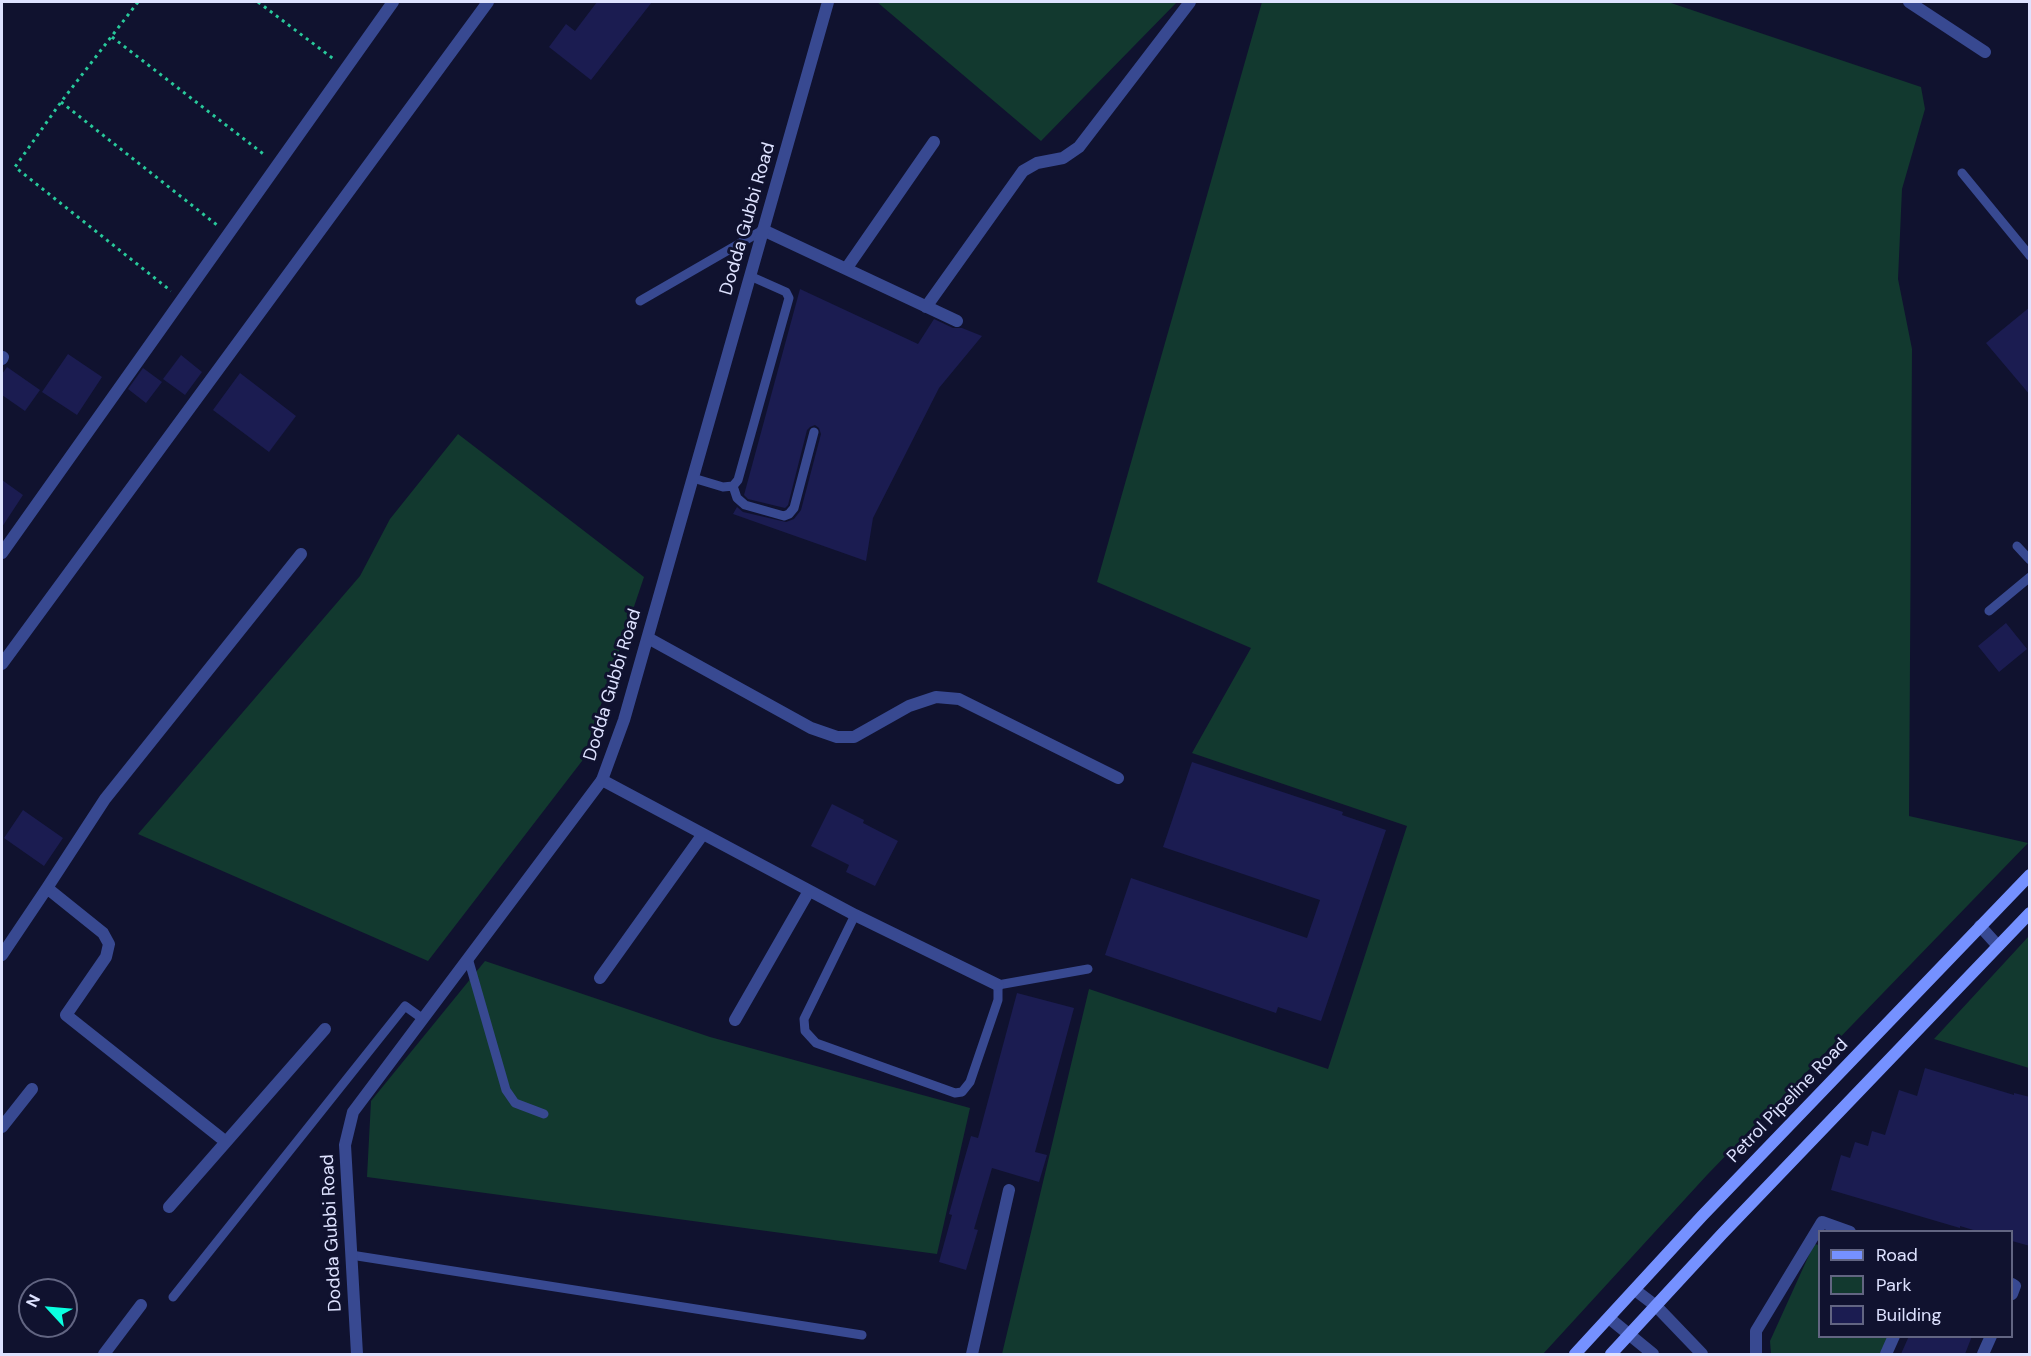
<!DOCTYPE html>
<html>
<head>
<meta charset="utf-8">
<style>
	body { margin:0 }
	#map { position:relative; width:2031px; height:1356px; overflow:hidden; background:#10122f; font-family:"DM Sans",sans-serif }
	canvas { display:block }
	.frame { position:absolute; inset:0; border:3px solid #dee2ff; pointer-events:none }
	.legend { position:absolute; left:1818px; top:1230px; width:195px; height:108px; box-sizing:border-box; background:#10122f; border:2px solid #626582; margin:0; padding:8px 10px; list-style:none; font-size:18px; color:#dee2ff }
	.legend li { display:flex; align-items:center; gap:12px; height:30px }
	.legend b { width:30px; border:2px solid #626582 }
	.north { position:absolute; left:18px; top:1278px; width:60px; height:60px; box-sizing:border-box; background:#10122f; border:2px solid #626582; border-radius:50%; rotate:296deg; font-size:16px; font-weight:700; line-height:24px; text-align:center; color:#dee2ff }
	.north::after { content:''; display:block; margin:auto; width:21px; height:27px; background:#0affe0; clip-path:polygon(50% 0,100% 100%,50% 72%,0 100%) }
</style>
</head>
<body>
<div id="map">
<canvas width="2031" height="1356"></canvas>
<div class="frame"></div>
<ul class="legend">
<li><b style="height:8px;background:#7591ff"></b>Road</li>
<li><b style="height:16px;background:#12392f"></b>Park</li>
<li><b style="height:16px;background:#1b1c51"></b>Building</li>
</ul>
<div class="north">N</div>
</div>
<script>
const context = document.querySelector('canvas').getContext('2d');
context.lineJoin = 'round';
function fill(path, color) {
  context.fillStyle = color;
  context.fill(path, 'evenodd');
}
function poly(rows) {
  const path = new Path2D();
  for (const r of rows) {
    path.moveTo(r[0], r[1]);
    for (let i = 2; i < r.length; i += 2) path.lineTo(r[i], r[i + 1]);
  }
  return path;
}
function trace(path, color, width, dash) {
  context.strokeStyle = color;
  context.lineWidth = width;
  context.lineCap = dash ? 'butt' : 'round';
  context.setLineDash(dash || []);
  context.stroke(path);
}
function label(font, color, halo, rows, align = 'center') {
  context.font = font + ' "DM Sans",sans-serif';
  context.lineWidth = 6;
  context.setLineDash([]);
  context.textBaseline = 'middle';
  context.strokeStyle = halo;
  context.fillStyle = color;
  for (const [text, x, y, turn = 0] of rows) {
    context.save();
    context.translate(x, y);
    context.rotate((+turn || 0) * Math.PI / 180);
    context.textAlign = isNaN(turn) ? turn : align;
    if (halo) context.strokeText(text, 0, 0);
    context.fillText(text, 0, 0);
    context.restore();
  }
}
fill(poly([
	[877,2,1177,2,1041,141],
	[1262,2,1668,2,1921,87,1925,109,1902,189,1898,279,1912,349,1909,816,2028,843,1707,1175,1543,1354,1002,1354,1089,989,1328,1069,1407,826,1192,753,1251,648,1097,582],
	[458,434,644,577,582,761,428,961,138,834,360,576,390,519],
	[2029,936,2029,1068,1934,1039],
	[485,961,710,1037,970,1108,937,1254,367,1177,371,1101],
	[1814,1244,1819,1245,1820,1336,1890,1337,1882,1354,1771,1354,1770,1341]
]), '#12392f');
fill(poly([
	[597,2,652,2,591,80,549,47,566,24,575,31],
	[800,289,918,344,934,319,953,328,962,328,982,336,939,388,873,518,866,561,733,514,737,507,743,512,786,522,794,519,801,510,821,434,819,428,815,425,810,427,807,430,788,505,785,508,748,499,744,495],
	[2030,307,2030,395,1986,343],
	[68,354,102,377,77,415,42,392],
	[181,355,202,372,185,395,163,379],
	[7,367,40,390,25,411,2,395,2,374],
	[143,368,162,382,146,403,128,389],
	[240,373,296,416,269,452,213,410],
	[2,480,23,495,2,527],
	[2006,623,2027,649,1999,672,1978,646],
	[1192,762,1343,812,1342,815,1386,830,1321,1021,1278,1007,1276,1013,1105,955,1131,878,1307,938,1320,900,1163,847],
	[832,804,864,820,863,823,898,841,875,886,846,872,849,865,811,846],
	[23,810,63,838,44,866,4,838],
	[1017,993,1074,1008,1035,1152,1047,1155,1039,1182,992,1168,974,1229,978,1230,966,1270,939,1262,952,1215,949,1214,963,1164,971,1136,978,1138],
	[1925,1068,2014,1095,2014,1093,2030,1097,2030,1246,2012,1241,2012,1232,1980,1232,1960,1226,1960,1228,1831,1190,1841,1155,1850,1158,1855,1142,1868,1146,1872,1131,1885,1135,1899,1090,1917,1096],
	[1909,1336,1972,1336,1965,1354,1901,1354]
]), '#1b1c51');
trace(poly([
	[138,2,61,102,15,167,171,291],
	[258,2,335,60],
	[112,37,266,156],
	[61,102,217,225]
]), '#28c99b', 3, [3, 4.5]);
trace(poly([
	[1962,173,2030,256],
	[640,301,763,230],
	[693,478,723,487,733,486,738,480,789,298,786,292,750,276],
	[733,486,737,498,745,505,784,516,789,514,794,508,814,432],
	[2017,546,2030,560],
	[1989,611,2030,577],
	[855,915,804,1019,805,1031,816,1043,955,1093,962,1092,970,1082,998,1000,998,985,1088,969],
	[468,958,506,1090,515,1103,544,1114],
	[351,1255,862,1335],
	[173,1297,405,1006,423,1019]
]), '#384991', 9);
trace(poly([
	[1909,2,1985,52],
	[763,230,957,321],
	[846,269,934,142],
	[926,307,1023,171,1037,163,1063,158,1079,147,1190,2],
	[2,359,3,357],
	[2,553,393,2],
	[648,638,811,728,837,737,854,737,909,706,936,697,959,699,1118,778],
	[2,664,488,2],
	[602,780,855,915,998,985],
	[47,888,103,933,109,944,106,957,66,1015,226,1142],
	[2,955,47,888,105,799,301,554],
	[600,978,703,834],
	[735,1020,809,891],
	[2,1127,32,1089],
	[169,1207,325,1029],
	[2012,1284,2015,1286,2012,1294],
	[1635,1290,1656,1306,1702,1354],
	[1609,1318,1653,1354],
	[104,1354,141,1305],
	[972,1354,1009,1190],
	[1756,1354,1756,1331,1822,1222,1850,1232],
	[1886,1354,1894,1336],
	[1983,1354,1991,1336]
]), '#384991', 12);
trace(poly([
	[1980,926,1998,946],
	[357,1354,345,1145,353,1112,602,780,624,720,828,2]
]), '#384991', 12);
trace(poly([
	[1575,1354,1702,1216,2030,875],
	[1611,1354,1722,1234,2030,913]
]), '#7591ff', 12);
label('18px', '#dee2ff', '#10122f', [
	["Dodda Gubbi Road",748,219,-74],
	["Dodda Gubbi Road",613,685,-73],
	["Petrol Pipeline Road",1788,1101,-46],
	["Dodda Gubbi Road",332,1233,-93]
]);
</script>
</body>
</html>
